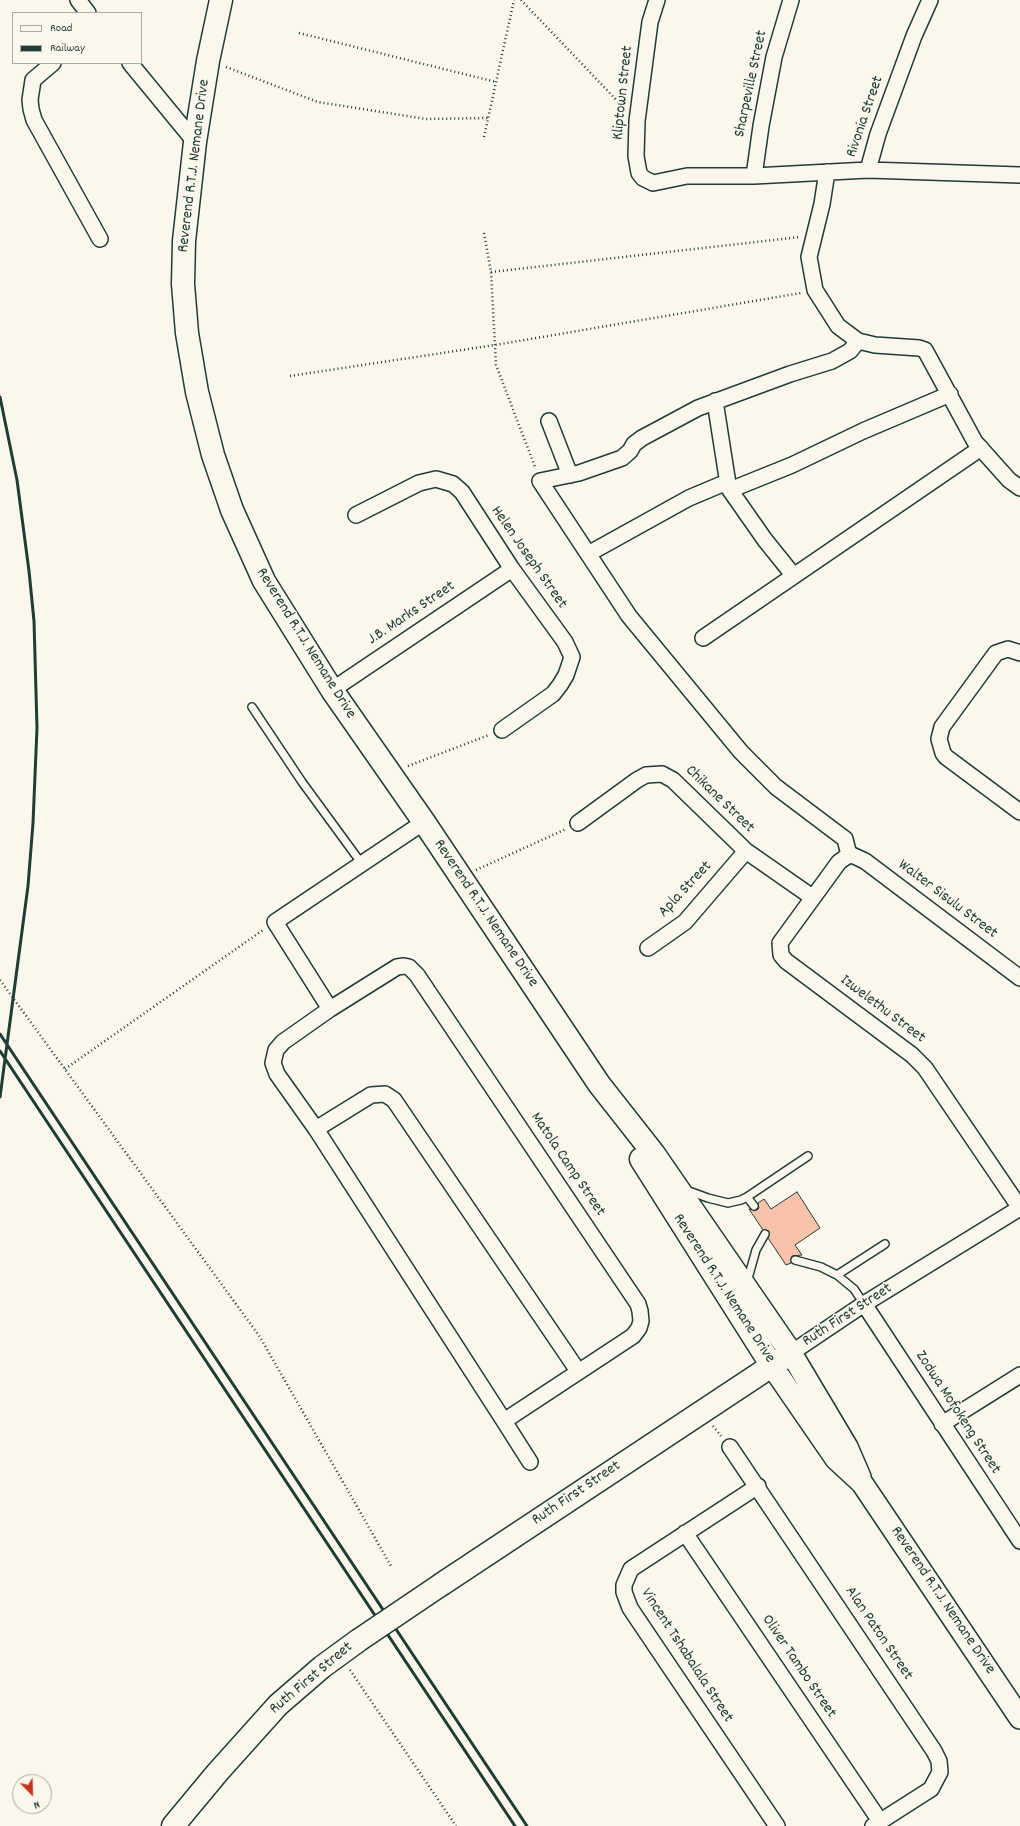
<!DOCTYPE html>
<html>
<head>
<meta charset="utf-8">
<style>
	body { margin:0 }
	#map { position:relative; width:1020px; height:1826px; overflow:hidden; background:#fbf7ec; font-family:Dekko,sans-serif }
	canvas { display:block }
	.legend { position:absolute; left:12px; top:12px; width:130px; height:52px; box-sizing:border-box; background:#fbf7ec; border:1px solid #a3ada2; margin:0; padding:5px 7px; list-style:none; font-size:12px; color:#1f3d34 }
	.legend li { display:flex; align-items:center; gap:8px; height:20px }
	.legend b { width:20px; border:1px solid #a3ada2 }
	.north { position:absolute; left:12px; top:1774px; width:40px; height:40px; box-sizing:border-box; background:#fbf7ec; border:1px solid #a3ada2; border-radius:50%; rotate:157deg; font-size:11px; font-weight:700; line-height:16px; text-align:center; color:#1f3d34 }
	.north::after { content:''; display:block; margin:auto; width:14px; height:18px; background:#c8321e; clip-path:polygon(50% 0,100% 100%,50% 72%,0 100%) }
</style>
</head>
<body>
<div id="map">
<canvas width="1020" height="1826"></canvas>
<ul class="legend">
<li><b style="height:5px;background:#fbf7ec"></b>Road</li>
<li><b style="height:5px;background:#1f3d34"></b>Railway</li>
</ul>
<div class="north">N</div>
</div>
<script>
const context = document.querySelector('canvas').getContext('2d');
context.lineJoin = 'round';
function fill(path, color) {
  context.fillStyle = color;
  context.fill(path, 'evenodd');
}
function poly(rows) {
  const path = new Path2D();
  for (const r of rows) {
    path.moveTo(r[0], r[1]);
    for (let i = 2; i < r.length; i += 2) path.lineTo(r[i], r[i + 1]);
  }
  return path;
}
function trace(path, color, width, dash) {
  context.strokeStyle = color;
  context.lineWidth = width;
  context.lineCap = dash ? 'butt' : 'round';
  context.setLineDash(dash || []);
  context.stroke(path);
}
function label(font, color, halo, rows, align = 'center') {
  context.font = font + ' Dekko,sans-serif';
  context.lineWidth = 3;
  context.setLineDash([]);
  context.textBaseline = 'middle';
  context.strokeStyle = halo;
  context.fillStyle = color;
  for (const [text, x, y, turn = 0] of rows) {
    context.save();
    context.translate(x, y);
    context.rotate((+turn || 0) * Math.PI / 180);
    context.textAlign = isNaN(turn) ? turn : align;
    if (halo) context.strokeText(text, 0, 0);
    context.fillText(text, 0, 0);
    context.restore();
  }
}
const building = poly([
	[797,1192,820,1228,795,1245,802,1255,792,1256,791,1263,786,1265,768,1238,769,1231,763,1230,749,1209,757,1210,759,1208,758,1203,764,1199,771,1209,797,1192]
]);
fill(building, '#f8c2ab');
trace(building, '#1f3d34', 1);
const lane = poly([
	[252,707,302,782,362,864],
	[686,1190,708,1198,728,1203,741,1200,747,1197,754,1206],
	[747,1197,808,1156],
	[795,1260,821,1267,837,1275,854,1289,864,1304],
	[837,1275,885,1244],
	[747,1282,756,1250,765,1234]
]);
const street = poly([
	[78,0,88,13],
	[657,0,650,22,637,121,636,156,639,173,643,178,653,183,687,176,754,176,868,170,878,134,914,36,930,0],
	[53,63,33,80,30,100,31,109,34,120,100,239],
	[130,63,195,142],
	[868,170,1020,175],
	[827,172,822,204,809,257,815,290,838,326,858,341,875,345,919,348,925,350,975,442,1009,480,1020,488],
	[754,176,761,126,774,57,791,0],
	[715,401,728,484,730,490,765,540,794,576],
	[549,421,570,475],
	[730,490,792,465,863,431,950,394],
	[356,515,419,483,436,479,453,484,462,492,512,569,565,642,572,657,566,675,560,685,553,694,502,730],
	[588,554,689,498,727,482],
	[703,638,981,448],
	[1020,653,1008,649,996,653,942,727,939,739,943,753,946,757,1020,812],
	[332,690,512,569],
	[578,823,637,780,646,775,662,774,673,780,746,851,812,897],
	[849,855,845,839,776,787,741,752,629,616,540,481,579,473,622,458,630,451,634,444,642,438,698,408,790,374,832,361,850,351,858,341],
	[648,948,685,922,746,851],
	[330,1009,275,922,424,822],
	[316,1129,371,1095,385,1094,394,1100,578,1371],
	[1020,1208,925,1068,912,1055,786,961,781,955,780,943,839,862,846,857,852,855,865,861,1020,978],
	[864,1304,1020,1541],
	[791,1353,864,1304,1020,1208],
	[504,1421,633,1336,639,1328,641,1321,640,1311,638,1304,417,975,409,967,404,966,397,967,330,1009,283,1042,276,1050,273,1063,277,1074,316,1129,504,1421,530,1462],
	[942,1424,1020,1375],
	[730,1447,934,1751,939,1761,940,1772,931,1789,873,1826],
	[758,1486,631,1569,624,1585,624,1592,630,1608,777,1826],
	[685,1533,880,1821]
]);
const secondary = poly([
	[791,1353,847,1447,860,1477],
	[772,1366,836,1459,862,1483,1020,1718]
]);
const primary = poly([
	[221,0,208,61,195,142,184,241,183,284,187,333,197,392,213,455,232,510,264,581,332,690,424,822,599,1084,654,1154,791,1353,442,1584],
	[641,1159,772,1366],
	[173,1826,217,1773,278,1705,322,1667,359,1640]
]);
trace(lane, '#1f3d34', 10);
trace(street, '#1f3d34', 18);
trace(secondary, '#1f3d34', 24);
trace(primary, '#1f3d34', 25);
trace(poly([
	[521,0,624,108],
	[299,33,496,82],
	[226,67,318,102,426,119,488,118],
	[484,137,514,0],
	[484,233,491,272,496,365,535,467],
	[491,272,800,237],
	[290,376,495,345,801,293],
	[408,766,489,735],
	[476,870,566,829],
	[0,980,260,1337,391,1566],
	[65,1069,263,930],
	[713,1426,721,1436],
	[350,1670,456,1826]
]), '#1f3d34', 2.5, [1, 3]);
trace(lane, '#fbf7ec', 7);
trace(street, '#fbf7ec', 15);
trace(secondary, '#fbf7ec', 21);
trace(primary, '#fbf7ec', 22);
trace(poly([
	[0,397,17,480,29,571,34,621,37,728,33,823,28,886,0,1097],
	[0,1034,527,1826],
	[0,1051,515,1826]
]), '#1f3d34', 3);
const primaryBridge = poly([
	[359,1640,442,1584]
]);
trace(primaryBridge, '#1f3d34', 25, []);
trace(primaryBridge, '#fbf7ec', 22);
label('16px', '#1f3d34', '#fbf7ec', [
	["Sharpeville Street",752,84,-78],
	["Kliptown Street",624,93,-84],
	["Rivonia Street",866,117,-71],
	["Reverend R.T.J. Nemane Drive",195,166,-83],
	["Helen Joseph Street",528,558,55],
	["J.B. Marks Street",412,614,-34],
	["Reverend R.T.J. Nemane Drive",305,644,58],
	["Chikane Street",719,800,44],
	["Apla Street",686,890,-47],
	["Walter Sisulu Street",947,900,37],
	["Reverend R.T.J. Nemane Drive",485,914,56],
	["Izwelethu Street",882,1010,37],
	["Matola Camp Street",567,1165,56],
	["Reverend R.T.J. Nemane Drive",723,1289,57],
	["Ruth First Street",848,1316,-33],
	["Zodwa Mofokeng Street",957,1413,57],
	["Ruth First Street",577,1494,-34],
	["Reverend R.T.J. Nemane Drive",942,1601,56],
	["Alan Paton Street",878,1634,56],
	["Vincent Tshabalala Street",686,1656,57],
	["Oliver Tambo Street",798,1667,56],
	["Ruth First Street",312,1679,-40]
]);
</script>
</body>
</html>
